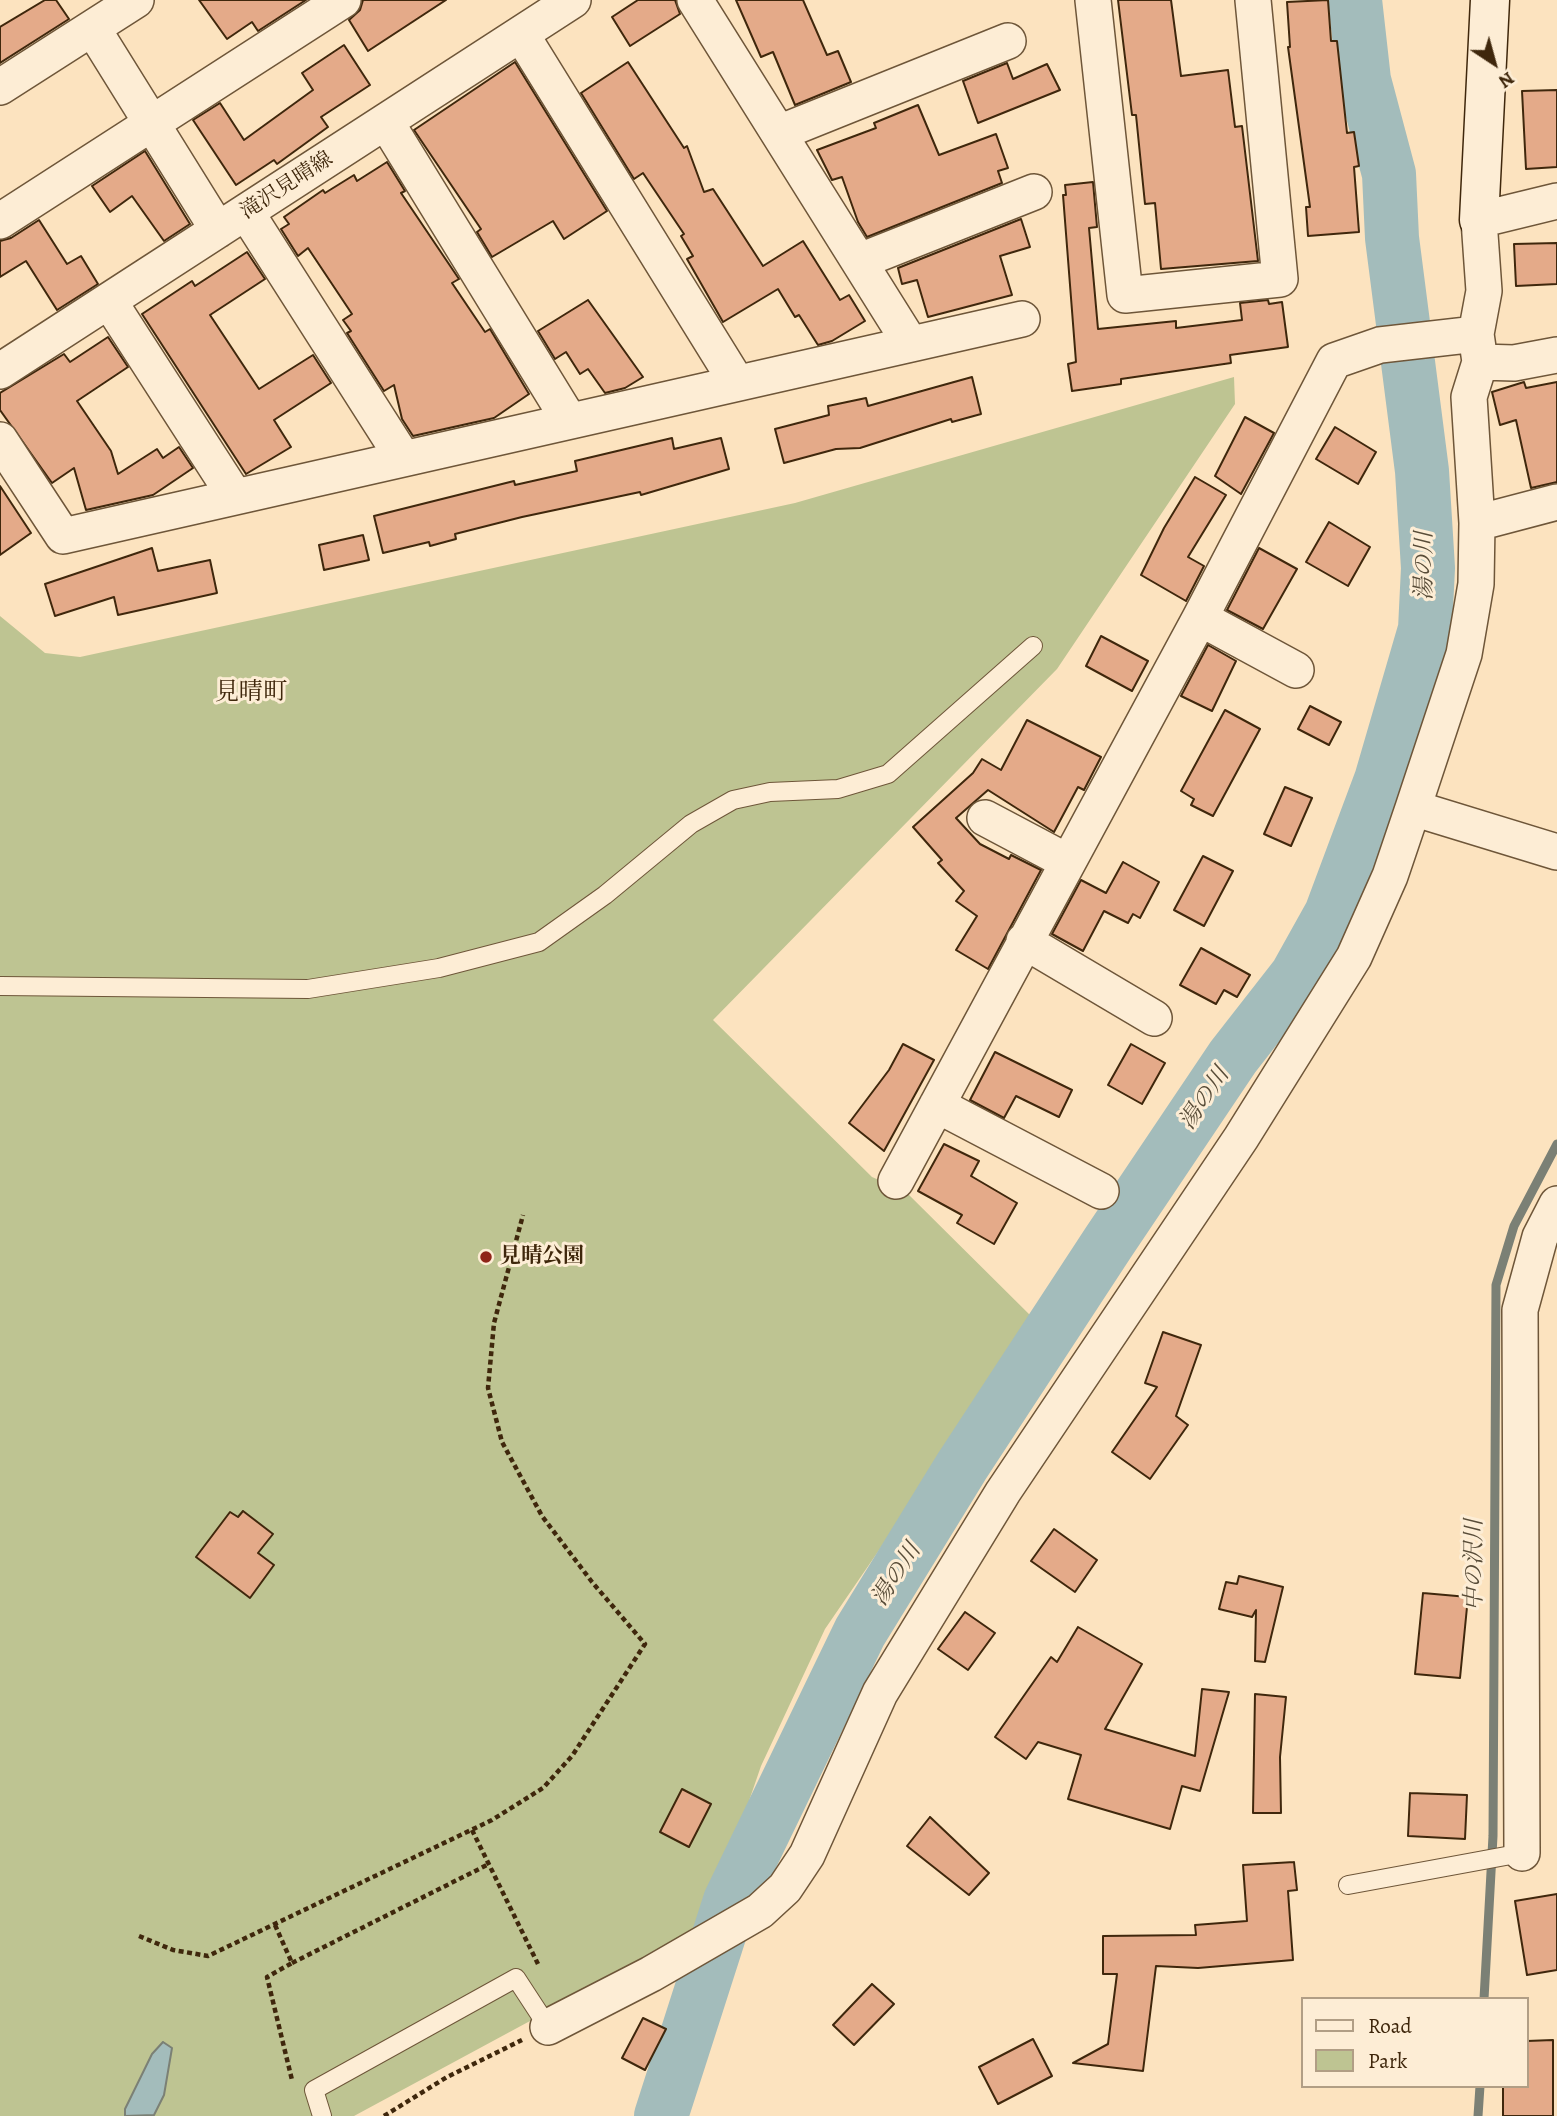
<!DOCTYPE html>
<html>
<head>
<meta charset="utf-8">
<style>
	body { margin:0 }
	#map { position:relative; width:1557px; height:2116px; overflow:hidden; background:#fce3bf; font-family:Alegreya,serif }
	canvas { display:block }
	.legend { position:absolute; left:1301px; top:1997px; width:228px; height:91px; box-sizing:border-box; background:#fdedd5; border:2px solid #b19e85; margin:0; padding:9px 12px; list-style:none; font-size:21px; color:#3f270c }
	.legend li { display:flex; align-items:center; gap:14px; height:35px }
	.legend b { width:35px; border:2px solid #b19e85 }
	.north { position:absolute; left:1459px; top:28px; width:70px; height:70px; -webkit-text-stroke:5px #fdedd5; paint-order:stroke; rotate:144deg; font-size:19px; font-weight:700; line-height:28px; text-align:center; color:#3f270c }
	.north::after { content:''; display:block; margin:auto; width:24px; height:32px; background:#3f270c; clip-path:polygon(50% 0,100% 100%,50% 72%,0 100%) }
</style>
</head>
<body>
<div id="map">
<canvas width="1557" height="2116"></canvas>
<ul class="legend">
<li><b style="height:9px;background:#fdedd5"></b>Road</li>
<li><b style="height:19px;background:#bec492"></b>Park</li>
</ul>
<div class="north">N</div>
</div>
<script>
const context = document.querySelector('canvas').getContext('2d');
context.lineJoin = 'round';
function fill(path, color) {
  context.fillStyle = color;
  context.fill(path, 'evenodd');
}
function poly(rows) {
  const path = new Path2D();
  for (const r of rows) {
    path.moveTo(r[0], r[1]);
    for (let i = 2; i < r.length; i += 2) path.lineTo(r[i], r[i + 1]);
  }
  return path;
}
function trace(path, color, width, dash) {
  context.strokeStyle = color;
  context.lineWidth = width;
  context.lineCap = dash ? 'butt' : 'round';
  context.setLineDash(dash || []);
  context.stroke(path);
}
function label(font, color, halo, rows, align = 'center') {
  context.font = font + ' Alegreya,"Noto Serif JP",serif';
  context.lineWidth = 6;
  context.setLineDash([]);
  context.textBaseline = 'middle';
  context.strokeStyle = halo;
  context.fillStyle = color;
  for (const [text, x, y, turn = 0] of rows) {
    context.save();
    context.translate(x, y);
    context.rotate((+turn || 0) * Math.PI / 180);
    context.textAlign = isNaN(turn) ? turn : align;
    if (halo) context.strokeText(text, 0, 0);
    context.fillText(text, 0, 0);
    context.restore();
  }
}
fill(poly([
	[1234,377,1235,404,1057,669,713,1020,872,1177,906,1192,1036,1321,825,1629,761,1766,706,1926,354,2116,0,2116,0,616,45,653,80,657,795,503]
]), '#bec492');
const water = poly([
	[163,2042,172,2048,164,2095,154,2115,125,2116,125,2109,152,2054,163,2042]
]);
fill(water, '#a3bcbb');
trace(water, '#7b8075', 2);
trace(poly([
	[1484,1999,1493,1836,1496,1285,1514,1226,1557,1144],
	[1478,2116,1480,2086]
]), '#7b8075', 9);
trace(poly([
	[661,2116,730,1901,860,1632,962,1466,1108,1243,1233,1057,1297,975,1331,914,1381,780,1425,629,1428,568,1422,471,1392,238,1389,174,1364,80,1355,0]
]), '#a3bcbb', 54);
const building = poly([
	[45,0,56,0,69,19,0,63,0,27,45,0],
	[199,0,306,0,258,31,252,22,227,39,199,0],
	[363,0,446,0,368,51,349,20,360,10,363,0],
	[638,0,675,0,680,14,630,46,612,17,638,0],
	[736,0,803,0,827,55,838,51,851,82,795,105,773,52,761,57,736,0],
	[1118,0,1171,0,1181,76,1228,70,1235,127,1242,126,1258,261,1161,269,1155,203,1145,204,1136,115,1132,115,1118,0],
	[1328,0,1331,41,1337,41,1347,133,1354,132,1359,166,1354,167,1359,232,1308,236,1306,207,1310,207,1288,47,1290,47,1287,2,1328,0],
	[344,45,370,85,321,117,328,127,277,164,274,160,236,185,193,120,220,103,244,140,313,90,302,73,344,45],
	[515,62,607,211,564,239,553,221,492,257,477,232,481,229,414,130,515,62],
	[628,62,684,148,687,146,704,192,713,189,763,266,803,241,840,300,849,295,865,321,832,341,818,345,799,315,795,317,778,289,723,322,687,259,693,256,681,236,684,234,643,173,634,179,581,93,628,62],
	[1007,63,1013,79,1047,64,1060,90,978,123,963,81,1007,63],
	[1557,90,1557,167,1526,169,1522,91,1557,90],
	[918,105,939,155,996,134,1008,168,998,171,1002,183,867,237,858,222,842,177,832,180,817,150,876,128,874,123,918,105],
	[145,151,190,224,164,241,132,196,110,212,92,186,145,151],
	[387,162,405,191,401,193,459,279,452,283,485,332,490,329,529,394,494,418,413,436,402,419,394,385,384,391,347,333,351,331,343,320,352,314,308,248,298,256,281,229,289,224,284,217,323,190,325,193,354,175,357,181,387,162],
	[1093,182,1097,227,1089,228,1098,329,1176,321,1176,328,1242,320,1240,303,1268,300,1269,304,1282,302,1288,347,1230,355,1231,363,1121,379,1121,384,1072,391,1068,364,1076,362,1063,195,1066,195,1065,185,1093,182],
	[1021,219,1030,247,1000,256,1012,295,928,317,917,280,902,284,898,268,1021,219],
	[39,220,67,264,81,256,98,284,57,310,26,261,0,277,0,241,11,238,39,220],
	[1557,243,1557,284,1516,286,1514,244,1557,243],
	[247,252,265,279,210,315,259,389,313,355,331,383,274,420,291,447,246,474,142,314,192,281,195,286,247,252],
	[588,300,643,377,625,388,605,393,588,369,580,374,566,352,555,359,538,331,588,300],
	[108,337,128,367,77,401,111,451,118,474,157,449,163,458,179,447,193,468,153,495,86,510,74,468,52,483,0,410,0,393,64,354,70,362,108,337],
	[972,377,981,414,952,422,951,419,860,448,836,449,784,463,775,429,829,415,828,406,866,398,868,406,972,377],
	[1524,382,1526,388,1557,382,1557,482,1531,488,1516,420,1500,425,1492,392,1524,382],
	[1245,417,1274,433,1241,494,1215,476,1245,417],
	[1335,427,1376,452,1358,484,1316,459,1335,427],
	[672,438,674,449,721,438,729,469,641,495,640,492,522,517,455,534,456,539,430,546,429,542,383,553,374,516,514,481,515,485,577,471,575,461,672,438],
	[1195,477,1226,495,1188,557,1204,566,1186,601,1141,575,1164,528,1195,477],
	[0,486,31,533,0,555,0,486],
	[1329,522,1370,547,1348,586,1306,562,1329,522],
	[363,535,369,560,324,570,319,545,363,535],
	[152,548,158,571,210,560,217,593,118,615,114,597,55,616,45,584,152,548],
	[1259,548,1297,569,1263,629,1227,610,1259,548],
	[1101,636,1148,661,1132,691,1086,666,1101,636],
	[1208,645,1236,661,1212,711,1181,696,1208,645],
	[1310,706,1341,722,1329,745,1298,729,1310,706],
	[1225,710,1260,729,1213,816,1191,805,1194,799,1181,791,1225,710],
	[1027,720,1101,757,1084,790,1078,787,1054,832,988,790,956,818,980,844,1009,859,1011,855,1041,870,988,969,956,950,977,916,956,901,964,891,938,863,942,860,913,827,973,773,982,759,1001,770,1027,720],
	[1285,787,1312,798,1291,846,1264,834,1285,787],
	[1203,856,1233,871,1204,926,1174,910,1203,856],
	[1123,862,1159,882,1140,918,1133,914,1128,923,1104,911,1083,951,1052,934,1081,880,1106,893,1123,862],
	[1201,948,1250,975,1237,997,1224,990,1216,1004,1180,985,1201,948],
	[903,1044,934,1060,884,1151,849,1123,889,1070,903,1044],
	[1131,1044,1165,1063,1142,1104,1108,1085,1131,1044],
	[995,1052,1072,1090,1059,1117,1016,1096,1004,1118,970,1100,995,1052],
	[944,1144,979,1161,971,1176,1017,1203,994,1244,957,1223,962,1215,918,1191,944,1144],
	[1163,1332,1201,1345,1176,1416,1188,1425,1150,1479,1112,1452,1157,1387,1145,1383,1163,1332],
	[243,1511,273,1534,258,1553,274,1565,250,1598,196,1557,230,1512,238,1517,243,1511],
	[1054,1529,1097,1560,1075,1592,1031,1561,1054,1529],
	[1239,1576,1283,1587,1265,1662,1255,1661,1256,1610,1252,1617,1219,1609,1226,1582,1237,1584,1239,1576],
	[1423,1593,1468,1597,1460,1678,1415,1674,1423,1593],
	[965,1612,995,1633,968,1670,938,1649,965,1612],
	[1078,1627,1142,1664,1105,1729,1195,1756,1202,1689,1229,1692,1200,1791,1182,1786,1170,1829,1068,1799,1081,1755,1038,1742,1026,1759,995,1737,1051,1657,1057,1662,1078,1627],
	[1255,1694,1286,1697,1280,1757,1281,1813,1253,1813,1255,1694],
	[682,1789,711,1804,689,1847,660,1832,682,1789],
	[1410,1793,1467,1795,1465,1839,1408,1836,1410,1793],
	[930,1817,989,1873,969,1895,907,1846,930,1817],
	[1294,1862,1297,1890,1288,1891,1293,1960,1198,1968,1156,1966,1143,2071,1073,2063,1108,2044,1117,1974,1103,1974,1103,1936,1196,1935,1195,1925,1247,1921,1243,1865,1294,1862],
	[1557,1894,1557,1970,1527,1975,1515,1901,1557,1894],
	[872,1984,894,2004,854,2045,833,2025,872,1984],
	[643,2018,666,2029,645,2070,622,2058,643,2018],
	[1033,2039,1052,2076,998,2104,979,2067,1033,2039],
	[1553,2040,1553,2116,1503,2116,1503,2086,1527,2086,1527,2041,1553,2040]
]);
fill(building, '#e4aa89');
trace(building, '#3f270c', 2);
const lane = poly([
	[0,986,308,989,439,968,539,942,605,895,691,824,733,800,770,792,838,789,888,774,1033,646],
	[1348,1885,1522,1853],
	[322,2116,314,2090,516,1978,548,2027]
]);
const street = poly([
	[695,0,910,343],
	[1093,0,1125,295,1280,279,1253,0],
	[93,29,218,230],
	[521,34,737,383],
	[0,87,136,0],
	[386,122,569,420],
	[779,133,1008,41],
	[246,212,403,458],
	[0,221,343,0],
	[860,261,1034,192],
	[109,301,234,495],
	[1480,362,1514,363,1557,355],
	[0,371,573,0],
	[0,440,63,536,1022,319],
	[1477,523,1557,502],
	[1200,618,1296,670],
	[1413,808,1557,852],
	[985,818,1068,862],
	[1024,941,1154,1018],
	[937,1105,1101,1191],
	[896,1181,1200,618,1334,361,1380,345,1476,334],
	[1522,1853,1520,1310,1540,1237,1557,1204],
	[548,2027,651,1974,760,1911,785,1888,807,1855,880,1693,1003,1492,1241,1138,1354,957,1390,876,1413,808,1464,654,1476,584,1477,523,1469,397,1480,362,1476,334,1484,291,1479,220,1557,201]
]);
const secondary = poly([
	[1479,220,1490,0]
]);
trace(lane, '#6e5639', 20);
trace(street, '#6e5639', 38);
trace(secondary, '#3f270c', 41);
trace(poly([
	[472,1830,538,1964],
	[275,1925,292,1963,267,1977,292,2080],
	[139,1936,173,1950,208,1956,492,1820,543,1788,572,1756,645,1644,592,1582,542,1516,502,1442,488,1388,494,1323,523,1215],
	[292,1963,489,1864],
	[384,2116,447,2077,522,2040]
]), '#3f270c', 4.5, [5, 3.5]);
trace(lane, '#fdedd5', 18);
trace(street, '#fdedd5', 35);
trace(secondary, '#fdedd5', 38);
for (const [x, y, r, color] of [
	[486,1257,7,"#8f2418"]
]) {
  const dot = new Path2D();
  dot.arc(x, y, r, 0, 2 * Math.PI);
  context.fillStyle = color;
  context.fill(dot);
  trace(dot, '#fdedd5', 2.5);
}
label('21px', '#3f270c', '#fdedd5', [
	["滝沢見晴線",287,186,-33]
]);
label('bold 21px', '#3f270c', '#fdedd5', [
	["見晴公園",500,1257]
], 'left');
label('italic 23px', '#584c38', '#fdedd5', [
	["湯の川",1425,566,-90],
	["湯の川",1205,1099,-56],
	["中の沢川",1475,1565,-90],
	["湯の川",897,1575,-57]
]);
label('24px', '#3f270c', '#fdedd5', [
	["見晴町",251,693]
]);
</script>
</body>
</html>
